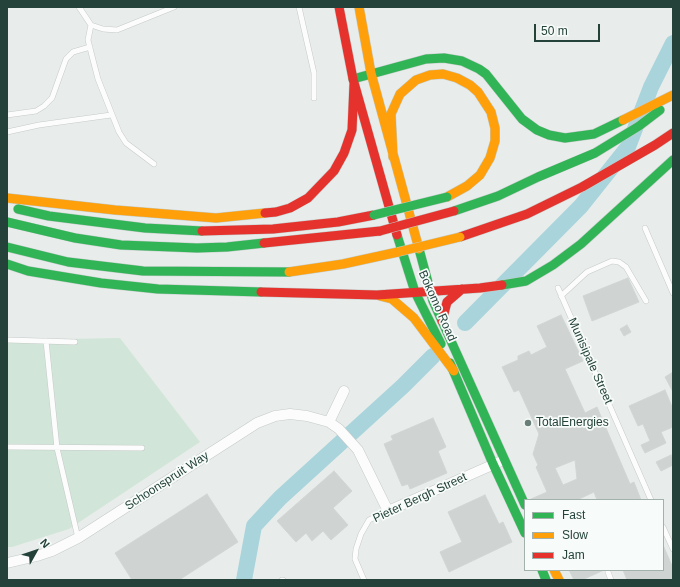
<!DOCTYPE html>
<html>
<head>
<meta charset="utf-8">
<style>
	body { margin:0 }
	#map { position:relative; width:680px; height:587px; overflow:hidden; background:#e8edeb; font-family:Helvetica,sans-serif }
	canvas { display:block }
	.frame { position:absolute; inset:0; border:8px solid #24423a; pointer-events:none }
	.legend { position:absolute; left:524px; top:499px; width:140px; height:72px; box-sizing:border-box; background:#f7fbf9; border:1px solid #a3b1ad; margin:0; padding:5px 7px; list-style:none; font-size:12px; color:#24423a }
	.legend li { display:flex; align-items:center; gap:8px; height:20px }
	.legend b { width:20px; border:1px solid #a3b1ad }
	.north { position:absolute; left:16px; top:531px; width:40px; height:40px; -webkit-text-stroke:3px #f7fbf9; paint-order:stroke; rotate:50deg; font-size:11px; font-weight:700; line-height:16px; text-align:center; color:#24423a }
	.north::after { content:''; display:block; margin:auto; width:14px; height:18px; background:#24423a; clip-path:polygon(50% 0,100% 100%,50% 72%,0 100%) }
	.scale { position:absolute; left:534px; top:24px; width:66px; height:18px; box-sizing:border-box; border:2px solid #24423a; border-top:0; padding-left:5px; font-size:12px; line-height:14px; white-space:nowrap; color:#24423a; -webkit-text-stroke:3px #f7fbf9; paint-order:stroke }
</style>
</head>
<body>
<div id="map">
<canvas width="680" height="587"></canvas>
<div class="frame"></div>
<ul class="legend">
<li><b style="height:5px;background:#30b455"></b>Fast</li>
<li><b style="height:5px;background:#ff9f0a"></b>Slow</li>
<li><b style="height:5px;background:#e5322d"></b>Jam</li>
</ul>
<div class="north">N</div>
<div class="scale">50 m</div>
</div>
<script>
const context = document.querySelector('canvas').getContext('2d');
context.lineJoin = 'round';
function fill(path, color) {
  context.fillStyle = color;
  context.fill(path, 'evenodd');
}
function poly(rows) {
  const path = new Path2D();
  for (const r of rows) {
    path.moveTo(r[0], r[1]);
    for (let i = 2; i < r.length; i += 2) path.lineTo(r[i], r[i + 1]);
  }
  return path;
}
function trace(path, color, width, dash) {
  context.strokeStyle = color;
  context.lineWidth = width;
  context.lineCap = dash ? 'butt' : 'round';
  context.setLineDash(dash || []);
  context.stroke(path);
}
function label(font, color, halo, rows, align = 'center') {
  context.font = font + ' Helvetica,sans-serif';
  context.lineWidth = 3.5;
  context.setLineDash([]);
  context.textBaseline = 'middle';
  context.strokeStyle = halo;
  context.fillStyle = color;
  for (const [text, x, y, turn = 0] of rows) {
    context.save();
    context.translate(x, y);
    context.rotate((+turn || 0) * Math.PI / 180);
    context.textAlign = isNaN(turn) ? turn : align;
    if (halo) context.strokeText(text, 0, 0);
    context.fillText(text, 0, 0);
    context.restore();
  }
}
fill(poly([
	[120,338,200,442,69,529,12,547,7,547,7,340]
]), '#d1e6d8');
trace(poly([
	[465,323,581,206,628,147,651,87,673,43],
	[244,580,254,526,280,498,403,386,433,356]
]), '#a9d4db', 16);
const building = poly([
	[628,278,639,302,592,321,583,296,628,278],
	[561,315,583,361,565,369,585,413,597,407,630,484,634,482,641,500,597,500,594,492,577,500,532,500,531,499,547,492,536,467,538,465,533,454,539,434,519,390,514,392,502,367,518,360,518,356,529,351,531,355,547,347,537,326,561,315],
	[575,460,577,479,563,485,555,468,575,460],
	[627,325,631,332,624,336,620,329,627,325],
	[673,372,673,392,665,377,673,372],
	[665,390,673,409,673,427,661,432,666,443,645,453,641,445,650,441,643,424,638,426,629,406,665,390],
	[433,418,446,447,438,451,447,473,410,489,408,484,402,486,384,444,393,440,391,436,433,418],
	[671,455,673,459,673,465,661,471,656,462,671,455],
	[334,471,352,491,333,508,348,525,331,540,323,531,312,541,306,533,296,542,277,521,334,471],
	[207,494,238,542,179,580,132,580,115,553,207,494],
	[485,495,499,524,503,522,512,542,449,572,440,552,462,542,448,512,485,495],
	[663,545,673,568,673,580,627,580,623,570,663,570,663,545],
	[569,570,604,570,582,580,574,580,569,570]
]);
fill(building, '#cfd4d2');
trace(building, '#d1d6d4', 1);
const lane = poly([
	[79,7,91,25,103,29,117,30,174,7],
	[299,7,314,73,314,98],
	[91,25,88,40,92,56,98,79,119,132,126,143,154,164],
	[7,115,36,111,44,106,52,98,66,59,73,52,90,47],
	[7,132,39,125,111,115],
	[645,228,673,293],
	[558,288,651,500],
	[561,296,587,272,612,261,619,262,626,267,646,301],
	[7,340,75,342],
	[46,341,57,448,78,538],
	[7,447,142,448],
	[663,527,673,549],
	[608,572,611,580],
	[282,580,283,580],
	[364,580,355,559,356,549,361,534,369,520,388,511]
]);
const street = poly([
	[329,422,344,391],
	[7,563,37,556,52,551,78,538,257,423,275,416,290,414,307,416,329,422,339,429,358,450,388,511,499,462]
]);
const fast = poly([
	[353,79,426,59,444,58,462,61,479,69,486,74,522,119,537,130,549,135,565,138,594,134,623,120],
	[18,209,49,216,145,228,202,231],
	[454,211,498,196,538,177,595,153,639,126,660,110],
	[7,222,75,238,121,245,197,248,227,247,264,243],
	[397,235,415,292,441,344],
	[7,247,68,262,143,271,289,272],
	[419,249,433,301,525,505],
	[7,264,28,271,101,283,158,289,261,292],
	[502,285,526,281,553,265,581,244,673,160],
	[450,363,493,464,525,533],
	[542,570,546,580]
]);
const slow = poly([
	[359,7,371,73,419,249],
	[623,120,673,95],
	[393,157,391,114,400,94,416,80,430,75,443,74,457,78,470,85,478,92,491,112,495,128,495,141,490,158,480,175,467,186,447,197],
	[7,198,115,210,216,218,265,213],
	[289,272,343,264,398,252],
	[380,296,392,299,414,318,454,371],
	[554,570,559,580]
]);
const jam = poly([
	[339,7,353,79,397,235],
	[265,213,276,212,290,208,308,198,334,171,344,153,352,130,354,84],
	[202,231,273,229,338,222,374,215],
	[460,237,527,214,582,187,655,145,673,133],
	[264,243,380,231],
	[261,292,377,295,480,288,502,285],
	[442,321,447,302,462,289]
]);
trace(lane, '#c5cac8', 6);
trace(street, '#c5cac8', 11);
trace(fast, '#c3cbc8', 10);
trace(slow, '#c3cbc8', 10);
trace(jam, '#c3cbc8', 10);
trace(lane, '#fcfcfc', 5);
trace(street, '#fcfcfc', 10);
trace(fast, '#30b455', 9);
trace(slow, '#ff9f0a', 9);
trace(jam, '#e5322d', 9);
const fastBridge = poly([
	[374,215,447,197]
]);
const slowBridge = poly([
	[398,252,460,237]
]);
const jamBridge = poly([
	[380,231,454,211]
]);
trace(fastBridge, '#c3ccc9', 10, []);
trace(slowBridge, '#c3ccc9', 10, []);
trace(jamBridge, '#c3ccc9', 10, []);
trace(fastBridge, '#30b455', 9);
trace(slowBridge, '#ff9f0a', 9);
trace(jamBridge, '#e5322d', 9);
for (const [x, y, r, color] of [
	[528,423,4,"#697e78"]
]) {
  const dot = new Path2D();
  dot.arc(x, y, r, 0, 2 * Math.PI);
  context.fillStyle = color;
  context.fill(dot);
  trace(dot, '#f7fbf9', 1.5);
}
label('12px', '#24423a', '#f7fbf9', [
	["Bokomo Road",437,306,66],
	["Munisipale Street",590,361,66],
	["Schoonspruit Way",167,481,-33],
	["Pieter Bergh Street",420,498,-25]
]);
label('12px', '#24423a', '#f7fbf9', [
	["TotalEnergies",536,423]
], 'left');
</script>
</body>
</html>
